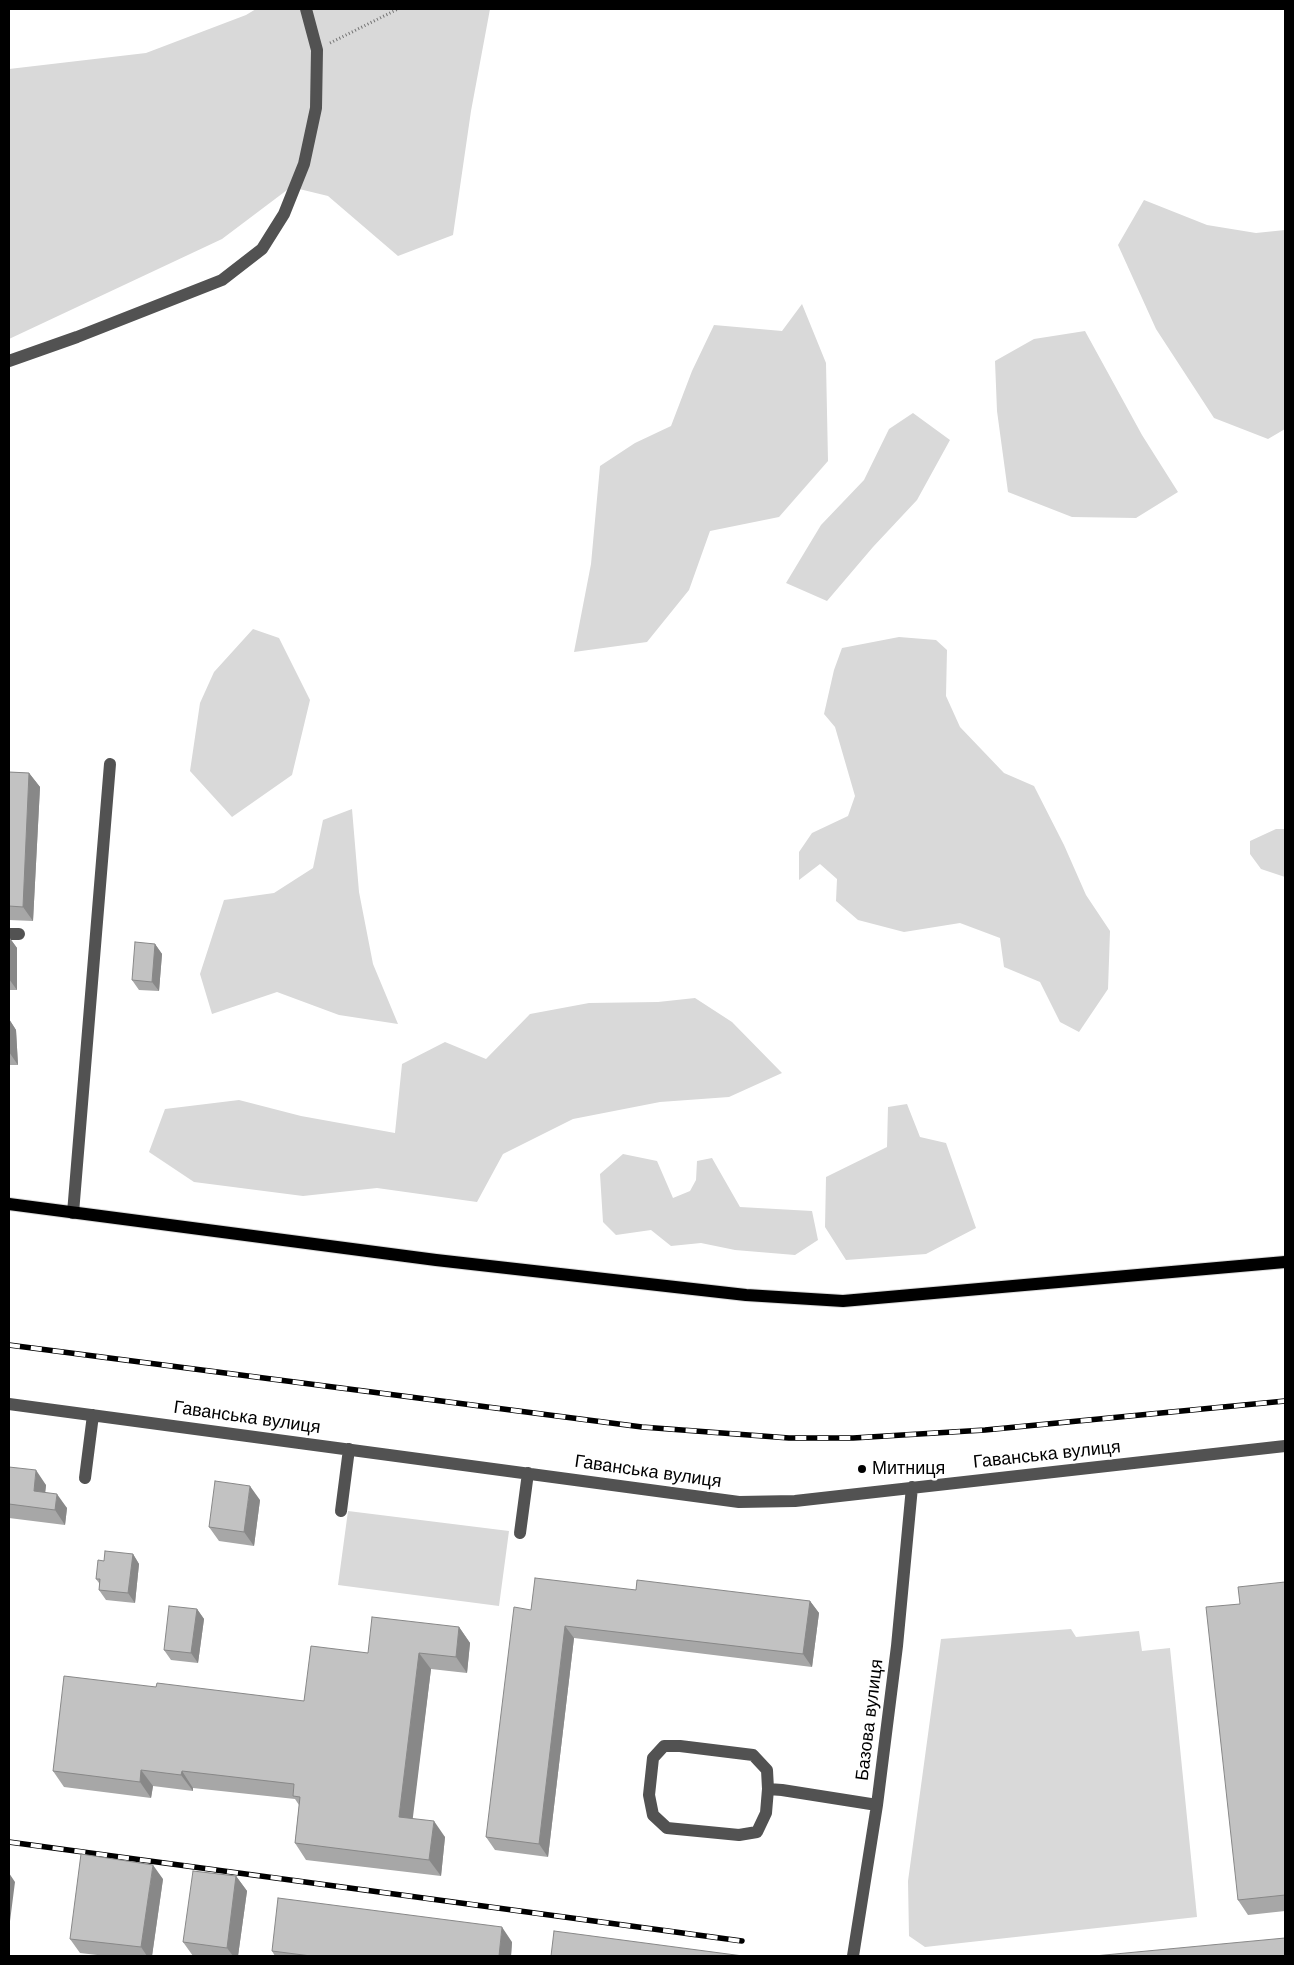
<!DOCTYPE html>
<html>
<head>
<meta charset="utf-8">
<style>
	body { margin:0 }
	#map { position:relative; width:1294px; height:1965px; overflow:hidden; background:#fff; font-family:Helvetica,sans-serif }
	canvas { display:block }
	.frame { position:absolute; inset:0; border:10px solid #000; pointer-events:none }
</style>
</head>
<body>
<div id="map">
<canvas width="1294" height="1965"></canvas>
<div class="frame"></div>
</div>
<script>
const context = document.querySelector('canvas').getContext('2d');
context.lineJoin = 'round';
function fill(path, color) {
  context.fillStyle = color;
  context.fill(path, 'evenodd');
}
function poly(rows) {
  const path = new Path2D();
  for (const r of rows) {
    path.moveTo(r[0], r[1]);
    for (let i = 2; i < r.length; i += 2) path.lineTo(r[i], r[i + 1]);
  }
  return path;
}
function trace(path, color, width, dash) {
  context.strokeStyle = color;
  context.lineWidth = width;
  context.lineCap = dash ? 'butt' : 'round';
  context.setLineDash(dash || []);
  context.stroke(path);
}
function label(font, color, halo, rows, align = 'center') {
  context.font = font + ' Helvetica,sans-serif';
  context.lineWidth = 5;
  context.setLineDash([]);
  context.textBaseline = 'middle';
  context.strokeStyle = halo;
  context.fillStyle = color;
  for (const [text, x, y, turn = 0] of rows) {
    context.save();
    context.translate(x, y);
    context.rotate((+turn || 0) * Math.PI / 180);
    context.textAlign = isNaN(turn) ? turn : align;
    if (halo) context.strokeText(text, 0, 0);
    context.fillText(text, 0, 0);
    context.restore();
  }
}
fill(poly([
	[256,9,490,9,471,111,453,235,398,256,328,196,291,187,222,239,9,339,9,69,146,53,246,15],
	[1144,200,1207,225,1256,233,1285,230,1285,429,1268,439,1214,418,1156,329,1118,245],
	[802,304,826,363,828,461,779,517,710,531,689,590,647,642,574,652,591,564,600,466,635,443,671,426,692,371,714,325,782,331],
	[1085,331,1142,435,1178,492,1136,518,1072,517,1008,492,997,411,995,361,1034,339],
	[913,413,950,440,917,500,873,547,827,601,786,583,821,525,864,480,889,429],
	[253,629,279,638,310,700,292,775,232,817,190,771,200,703,214,672],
	[899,637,936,640,947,650,946,696,960,727,1004,773,1034,786,1064,845,1086,895,1110,931,1108,989,1079,1032,1060,1022,1040,982,1004,967,1000,938,960,923,904,932,858,920,836,901,837,879,820,864,799,880,799,852,812,833,848,816,855,796,835,727,824,714,834,670,842,648],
	[352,809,359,892,373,964,398,1024,339,1015,277,992,212,1014,200,974,224,900,274,893,313,868,323,820],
	[1276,829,1285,829,1285,877,1261,869,1250,854,1250,841],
	[695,998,732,1022,782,1073,729,1097,660,1102,573,1119,503,1154,477,1202,377,1188,303,1196,194,1182,149,1152,165,1109,239,1100,301,1116,395,1133,402,1064,445,1042,486,1059,530,1014,589,1003,658,1002],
	[907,1104,920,1137,946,1143,976,1228,926,1254,846,1260,825,1227,826,1177,887,1147,888,1107],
	[623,1154,657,1161,673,1198,690,1191,696,1180,697,1161,712,1158,740,1207,812,1211,818,1240,795,1255,735,1250,701,1243,671,1246,651,1230,616,1235,603,1222,600,1174],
	[348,1511,509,1531,499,1606,338,1585],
	[1071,1629,1076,1637,1139,1631,1142,1651,1170,1648,1197,1917,925,1947,909,1936,908,1881,941,1639]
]), '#d9d9d9');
const major = poly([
	[9,1204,436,1260,746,1295,843,1301,1285,1262]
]);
trace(major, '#dbdbdb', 14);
trace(poly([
	[330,43,398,9]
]), '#747474', 3, [1, 2.5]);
trace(poly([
	[9,361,77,337,222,280,262,249,284,214,304,164,316,108,317,50,306,9],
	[9,934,19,934],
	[73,1213,110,764],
	[9,1404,739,1502,795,1501,1285,1446],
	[85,1478,93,1415],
	[341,1511,349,1449],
	[520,1533,528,1473],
	[768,1789,767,1770,753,1755,680,1746,664,1746,653,1758,649,1795,653,1815,667,1828,739,1835,757,1832,766,1813,768,1789,782,1790,877,1805],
	[853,1956,877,1805,897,1646,912,1487]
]), '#525252', 12);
trace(major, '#000', 12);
const rail = poly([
	[9,1345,642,1427,789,1438,853,1438,985,1430,1285,1401],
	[9,1842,742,1941]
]);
trace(rail, '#000', 5.5);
trace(rail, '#fff', 4, [11]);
fill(poly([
	[9,772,29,773,40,787,33,921,9,920],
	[9,937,17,948,17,990,9,990],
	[155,944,162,954,159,991,139,990,132,980],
	[9,1019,16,1030,18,1065,9,1065],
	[9,1467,46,1485,45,1492,67,1508,65,1525,9,1518],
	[260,1500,254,1546,219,1541,209,1527],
	[133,1554,139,1564,135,1603,106,1600,99,1590,99,1583,96,1579,104,1561],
	[1285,1582,1285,1911,1248,1915,1238,1900,1240,1604],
	[636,1590,810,1601,819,1613,812,1667,574,1638,548,1857,495,1850,486,1837,531,1610],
	[197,1609,204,1619,198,1663,171,1660,164,1650],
	[459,1627,470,1643,467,1673,431,1669,412,1818,445,1837,441,1876,306,1860,295,1843,299,1805,295,1799,193,1788,193,1791,153,1786,151,1798,64,1787,53,1771,156,1687,304,1701,368,1653],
	[236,1876,247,1891,238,1956,193,1956,183,1942],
	[163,1879,152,1956,106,1956,80,1953,70,1939],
	[512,1942,511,1956,275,1956,272,1951]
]), '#a7a7a7');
fill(poly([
	[29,773,40,787,33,921,23,907],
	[9,937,17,948,17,990,9,979],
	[155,944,162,954,159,991,152,982],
	[9,1019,16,1030,18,1065,9,1052],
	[36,1470,46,1485,44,1505,34,1491],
	[250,1486,260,1500,254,1546,244,1532],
	[57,1494,67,1508,65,1525,55,1510],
	[133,1554,139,1564,135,1603,128,1593],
	[810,1601,819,1613,812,1667,803,1654],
	[197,1609,204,1619,198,1663,191,1653],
	[565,1626,574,1638,548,1857,539,1844],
	[459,1627,470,1643,467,1673,456,1657],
	[419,1653,431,1669,411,1833,399,1817],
	[141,1770,153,1786,151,1798,140,1782],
	[182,1771,193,1788,193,1791,181,1775],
	[434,1821,445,1837,441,1876,429,1860],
	[153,1865,163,1879,152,1956,147,1956,141,1947],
	[9,1873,15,1882,9,1929],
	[236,1876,247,1891,238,1956,233,1956,227,1948],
	[502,1927,512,1942,511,1956,499,1956]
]), '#888');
const building = poly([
	[9,772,29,773,23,907,9,906,9,772],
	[135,942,155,944,152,982,132,980,135,942],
	[9,1467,36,1470,34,1491,57,1494,55,1510,9,1504,9,1467],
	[215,1481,250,1486,244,1532,209,1527,215,1481],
	[105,1551,133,1554,128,1593,99,1590,100,1579,96,1579,98,1560,104,1561,105,1551],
	[535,1578,636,1590,637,1580,810,1601,803,1654,565,1626,539,1844,486,1837,514,1607,531,1610,535,1578],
	[1285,1582,1285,1895,1238,1900,1206,1607,1240,1604,1238,1587,1285,1582],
	[169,1606,197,1609,191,1653,164,1650,169,1606],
	[372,1617,459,1627,456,1657,419,1653,399,1817,434,1821,429,1860,295,1843,300,1797,293,1796,294,1784,182,1771,181,1775,141,1770,140,1782,53,1771,64,1676,156,1687,157,1683,304,1701,311,1646,368,1653,372,1617],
	[81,1854,153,1865,141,1947,70,1939,81,1854],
	[193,1871,236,1876,227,1948,183,1942,193,1871],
	[278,1898,502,1927,499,1956,311,1956,272,1951,278,1898],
	[554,1931,743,1956,551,1956,554,1931],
	[1285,1938,1285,1956,1094,1956,1285,1938]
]);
fill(building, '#c2c2c2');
trace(building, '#888', 1);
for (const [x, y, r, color] of [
	[862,1469,5,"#000"]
]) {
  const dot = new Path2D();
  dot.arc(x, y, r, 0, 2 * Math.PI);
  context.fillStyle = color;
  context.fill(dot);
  trace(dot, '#fff', 2);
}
label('18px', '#000', '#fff', [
	["Гаванська вулиця",247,1418,8],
	["Гаванська вулиця",1047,1455,-6],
	["Гаванська вулиця",648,1472,8],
	["Базова вулиця",870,1720,-83]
]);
label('18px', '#000', '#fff', [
	["Митниця",872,1469]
], 'left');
</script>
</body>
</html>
